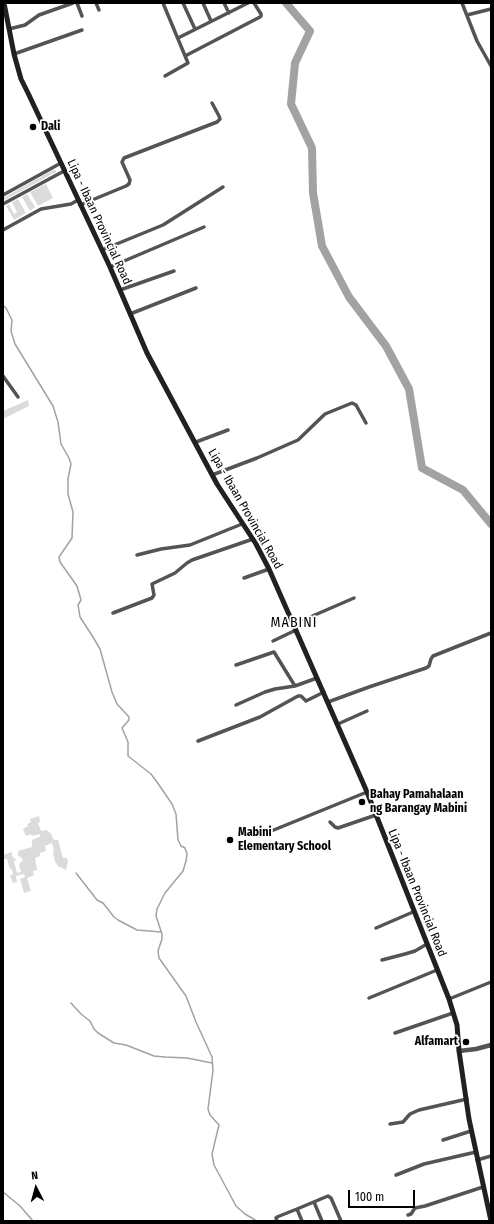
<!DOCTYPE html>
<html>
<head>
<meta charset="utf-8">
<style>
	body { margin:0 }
	#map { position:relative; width:494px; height:1224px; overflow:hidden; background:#fff; font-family:"Fira Sans Condensed",sans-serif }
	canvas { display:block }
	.frame { position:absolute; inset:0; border:4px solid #000; pointer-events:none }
	.north { position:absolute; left:16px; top:1168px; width:40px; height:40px; -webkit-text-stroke:3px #fff; paint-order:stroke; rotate:354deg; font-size:11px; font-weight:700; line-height:16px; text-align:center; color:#000 }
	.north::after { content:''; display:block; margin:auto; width:14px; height:18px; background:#000; clip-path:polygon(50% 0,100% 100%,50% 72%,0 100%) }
	.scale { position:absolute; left:348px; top:1190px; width:67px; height:18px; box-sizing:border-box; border:2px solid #000; border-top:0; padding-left:5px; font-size:12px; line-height:14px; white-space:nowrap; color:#000; -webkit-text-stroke:3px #fff; paint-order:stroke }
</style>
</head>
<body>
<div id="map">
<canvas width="494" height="1224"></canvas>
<div class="frame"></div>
<div class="north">N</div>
<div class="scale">100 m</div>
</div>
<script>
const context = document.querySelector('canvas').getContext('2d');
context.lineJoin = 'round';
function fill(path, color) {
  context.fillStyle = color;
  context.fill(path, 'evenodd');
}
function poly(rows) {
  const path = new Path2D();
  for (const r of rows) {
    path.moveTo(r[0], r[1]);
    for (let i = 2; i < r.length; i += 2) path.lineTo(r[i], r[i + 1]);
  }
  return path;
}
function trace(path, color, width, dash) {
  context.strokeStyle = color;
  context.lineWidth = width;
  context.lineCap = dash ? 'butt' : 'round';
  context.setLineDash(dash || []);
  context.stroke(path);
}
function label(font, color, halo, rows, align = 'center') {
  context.font = font + ' "Fira Sans Condensed",sans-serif';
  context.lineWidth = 3.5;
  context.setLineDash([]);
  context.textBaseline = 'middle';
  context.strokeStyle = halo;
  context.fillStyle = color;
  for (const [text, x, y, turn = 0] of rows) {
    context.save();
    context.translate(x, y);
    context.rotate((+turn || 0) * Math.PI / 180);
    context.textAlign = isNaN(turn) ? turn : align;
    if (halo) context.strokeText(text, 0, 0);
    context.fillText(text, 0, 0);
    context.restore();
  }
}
fill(poly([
	[53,170,56,170,56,172,3,201,3,198],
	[46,184,53,198,38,206,30,192],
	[27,194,35,207,30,211,22,197],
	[18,199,26,213,14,220,6,206,9,204,14,214,17,212,12,202],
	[28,400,29,406,3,419,3,411],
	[39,816,40,822,38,823,41,831,47,830,51,834,54,840,58,840,63,858,67,858,68,861,66,870,58,866,55,862,53,853,54,850,52,843,45,846,46,851,40,853,40,856,35,858,37,870,33,871,34,875,27,878,31,891,24,893,20,879,25,877,24,874,16,876,17,882,13,883,10,876,13,874,12,869,10,869,7,859,3,859,3,855,12,852,12,856,16,860,14,862,17,873,21,872,19,865,20,863,23,860,21,857,18,856,18,851,32,847,32,840,41,836,39,834,32,836,31,834,26,836,23,829,28,826,27,824,31,822,30,819]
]), '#dbdbdb');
trace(poly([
	[3,305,6,308,12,320,11,331,15,344,53,406,58,422,61,444,69,458,71,464,68,479,68,494,73,512,72,538,59,557,60,562,77,586,81,600,78,605,80,617,93,637,100,649,112,692,117,704,129,717,129,720,122,728,128,742,128,756,151,774,157,782,172,804,176,814,178,840,181,846,185,848,187,854,186,861,183,871,165,893,157,909,156,916,162,934,162,939,158,951,159,958,186,996,196,1022,212,1057,213,1070,208,1109,210,1115,219,1125,212,1154,214,1165,236,1206,245,1214,257,1221],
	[76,873,97,900,103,903,114,917,118,920,137,930,161,932],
	[71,1003,81,1014,90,1021,94,1029,98,1033,114,1043,126,1045,154,1056,165,1057,187,1058,212,1063],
	[3,1192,20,1206,33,1221]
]), '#a2a2a2', 1.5);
trace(poly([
	[286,3,310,31,295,63,291,104,312,148,313,193,322,246,349,297,386,346,409,389,422,468,463,490,491,524]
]), '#a2a2a2', 8);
trace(poly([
	[77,3,82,16],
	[96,3,99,10],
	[163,3,188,63,165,76],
	[183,3,195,29],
	[203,3,211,21],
	[224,3,229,13],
	[462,3,477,41,491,66],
	[467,15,491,9],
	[9,29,25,25,39,15,73,3],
	[178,38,248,3],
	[14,54,82,30],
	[185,56,260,17,261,16,261,14,254,3],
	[3,195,61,163],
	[3,204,64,171],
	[80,205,126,186,129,184,130,180,122,162,124,158,217,122,220,119,219,116,212,103],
	[3,230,41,209,71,204,78,200],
	[102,250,163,225,223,187],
	[110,267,204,227],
	[120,290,174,271],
	[130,314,196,288],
	[3,376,18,397],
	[196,442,228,430],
	[212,475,257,458,298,440,325,414,352,403,356,405,366,423],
	[137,555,161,549,190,545,242,524],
	[244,578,269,569],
	[113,613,152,598,154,595,152,584,175,573,187,563,192,560,253,539],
	[294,624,354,598],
	[273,641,296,630],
	[236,665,274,652,295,686,317,678],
	[328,702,369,687,426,668,429,666,431,659,433,656,491,633],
	[236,705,265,692,275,689,295,686],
	[338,724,367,711],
	[198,741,260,717,298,696,301,696,306,701,324,692],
	[330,822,335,827,338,828,376,815],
	[259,836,367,792],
	[376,928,413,912],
	[382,960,405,954,415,951,427,944],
	[369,998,437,970],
	[449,999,491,982],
	[395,1033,453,1013],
	[390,1124,403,1122,410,1114,419,1110,467,1099],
	[443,1140,471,1131],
	[477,1160,491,1156],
	[396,1175,424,1164,476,1152],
	[314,1202,322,1221],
	[408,1215,411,1214,415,1208,425,1206,483,1187],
	[277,1221,276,1218,277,1217,297,1209],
	[302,1221,297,1209,328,1196,331,1198,341,1221]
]), '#545454', 3.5);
trace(poly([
	[459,1051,476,1049,491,1045]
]), '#545454', 4.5);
trace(poly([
	[4,3,14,54,21,79,28,93,110,267,147,353,217,484,256,544,269,569,367,792,449,999,457,1025,459,1051,469,1119,491,1221]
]), '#212121', 5);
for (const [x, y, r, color] of [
	[33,127,4,"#000"],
	[362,802,4,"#000"],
	[230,840,4,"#000"],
	[466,1042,4,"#000"]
]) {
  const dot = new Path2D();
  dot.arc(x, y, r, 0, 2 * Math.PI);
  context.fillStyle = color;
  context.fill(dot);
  trace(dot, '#fff', 1.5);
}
label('bold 12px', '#000', '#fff', [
	["Dali",41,127],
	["Bahay Pamahalaan",370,795],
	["ng Barangay Mabini",370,809],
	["Mabini",238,833],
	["Elementary School",238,847],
	["Alfamart",458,1042,"right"]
], 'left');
label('12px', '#000', '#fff', [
	["Lipa - Ibaan Provincial Road",99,222,65],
	["Lipa - Ibaan Provincial Road",245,509,60],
	["Lipa - Ibaan Provincial Road",417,893,68]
]);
context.letterSpacing = '1px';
label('14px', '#000', '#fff', [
	["MABINI",294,623]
]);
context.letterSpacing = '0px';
</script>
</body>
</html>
